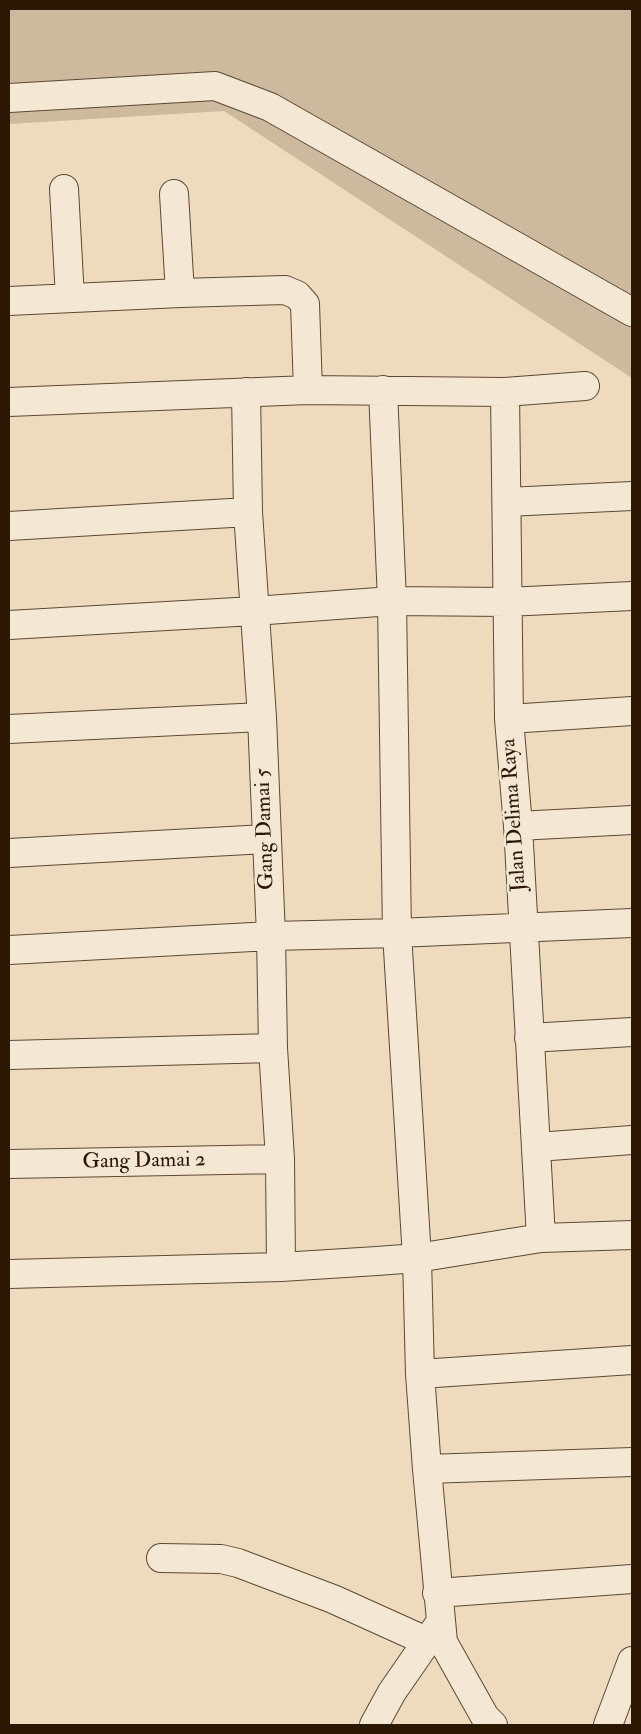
<!DOCTYPE html>
<html>
<head>
<meta charset="utf-8">
<style>
	body { margin:0 }
	#map { position:relative; width:641px; height:1734px; overflow:hidden; background:#eedbbe; font-family:"IM FELL Double Pica",serif }
	canvas { display:block }
	.frame { position:absolute; inset:0; border:10px solid #2c1802; pointer-events:none }
</style>
</head>
<body>
<div id="map">
<canvas width="641" height="1734"></canvas>
<div class="frame"></div>
</div>
<script>
const context = document.querySelector('canvas').getContext('2d');
context.lineJoin = 'round';
function fill(path, color) {
  context.fillStyle = color;
  context.fill(path, 'evenodd');
}
function poly(rows) {
  const path = new Path2D();
  for (const r of rows) {
    path.moveTo(r[0], r[1]);
    for (let i = 2; i < r.length; i += 2) path.lineTo(r[i], r[i + 1]);
  }
  return path;
}
function trace(path, color, width, dash) {
  context.strokeStyle = color;
  context.lineWidth = width;
  context.lineCap = dash ? 'butt' : 'round';
  context.setLineDash(dash || []);
  context.stroke(path);
}
function label(font, color, halo, rows, align = 'center') {
  context.font = font + ' "IM FELL Double Pica",serif';
  context.lineWidth = 5;
  context.setLineDash([]);
  context.textBaseline = 'middle';
  context.strokeStyle = halo;
  context.fillStyle = color;
  for (const [text, x, y, turn = 0] of rows) {
    context.save();
    context.translate(x, y);
    context.rotate((+turn || 0) * Math.PI / 180);
    context.textAlign = isNaN(turn) ? turn : align;
    if (halo) context.strokeText(text, 0, 0);
    context.fillText(text, 0, 0);
    context.restore();
  }
}
fill(poly([
	[9,9,632,9,632,378,224,111,9,124]
]), '#cdba9e');
const minor = poly([
	[9,98,215,86,270,107,632,312],
	[64,189,70,298],
	[174,194,180,293],
	[9,301,180,293,285,290,297,295,305,304,308,390],
	[383,390,392,601,397,933,417,1258,420,1374,427,1469,443,1642,485,1717,493,1725],
	[246,392,248,512,262,717,271,936,273,1048,280,1159,281,1267],
	[505,392,509,719,518,826,541,1238],
	[9,402,308,390,505,392,585,386],
	[507,502,632,496],
	[9,526,248,512],
	[9,625,254,611,392,601,507,602,632,596],
	[509,719,632,711],
	[9,729,262,717],
	[518,826,632,820],
	[9,853,266,839],
	[9,950,271,936,397,933,632,923],
	[529,1038,632,1032],
	[9,1055,273,1048],
	[537,1147,632,1140],
	[9,1164,280,1159],
	[9,1274,281,1267,377,1261,417,1258,541,1238,632,1235],
	[420,1374,632,1360],
	[427,1469,632,1462],
	[161,1558,221,1559,238,1563,333,1599,426,1641],
	[437,1593,632,1579],
	[374,1725,392,1692,437,1627],
	[608,1725,632,1661]
]);
trace(minor, '#5c4931', 30);
trace(minor, '#f4e8d5', 28);
label('21px', '#2c1802', '#f4e8d5', [
	["Jalan Delima Raya",515,815,-94],
	["Gang Damai 5",266,829,-92],
	["Gang Damai 2",144,1162,-1]
]);
</script>
</body>
</html>
